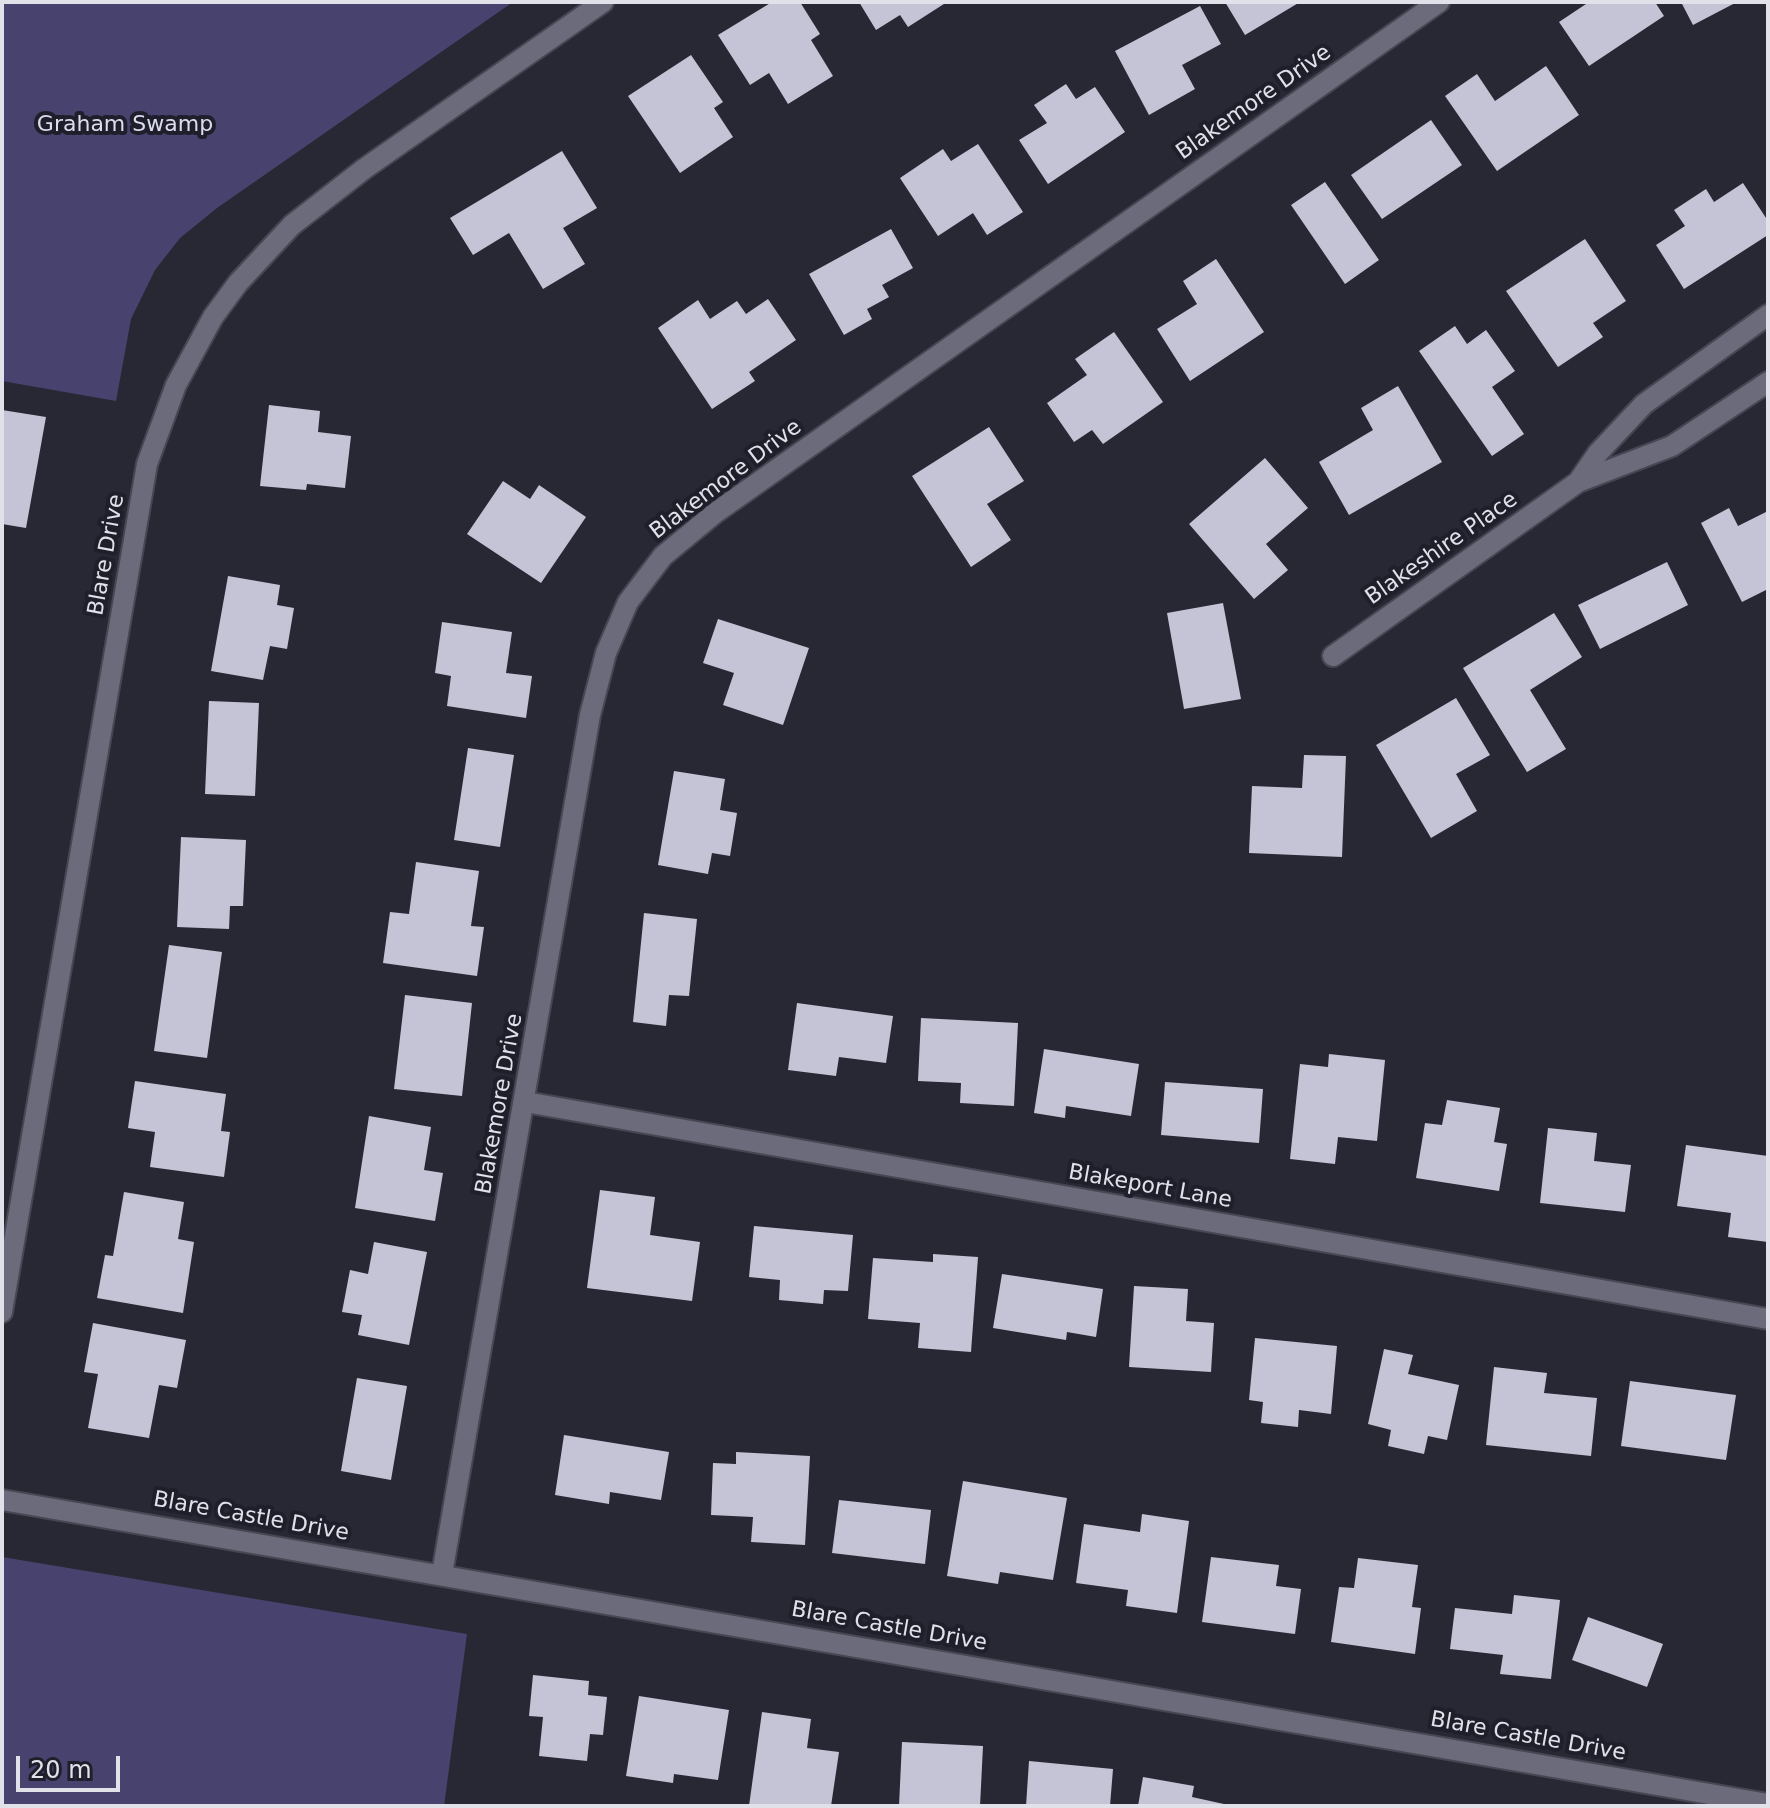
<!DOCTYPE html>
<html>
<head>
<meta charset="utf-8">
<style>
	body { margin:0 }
	#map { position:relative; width:1770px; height:1808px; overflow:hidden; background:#282835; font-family:"DejaVu Sans",sans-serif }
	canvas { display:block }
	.frame { position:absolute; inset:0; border:4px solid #e1e1ea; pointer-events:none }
	.scale { position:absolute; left:16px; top:1756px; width:104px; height:36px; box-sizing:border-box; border:4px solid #e1e1ea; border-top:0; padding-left:10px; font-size:24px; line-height:28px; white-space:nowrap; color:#e1e1ea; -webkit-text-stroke:6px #1f1e2b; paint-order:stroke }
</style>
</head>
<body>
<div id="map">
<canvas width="1770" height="1808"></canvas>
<div class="frame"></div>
<div class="scale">20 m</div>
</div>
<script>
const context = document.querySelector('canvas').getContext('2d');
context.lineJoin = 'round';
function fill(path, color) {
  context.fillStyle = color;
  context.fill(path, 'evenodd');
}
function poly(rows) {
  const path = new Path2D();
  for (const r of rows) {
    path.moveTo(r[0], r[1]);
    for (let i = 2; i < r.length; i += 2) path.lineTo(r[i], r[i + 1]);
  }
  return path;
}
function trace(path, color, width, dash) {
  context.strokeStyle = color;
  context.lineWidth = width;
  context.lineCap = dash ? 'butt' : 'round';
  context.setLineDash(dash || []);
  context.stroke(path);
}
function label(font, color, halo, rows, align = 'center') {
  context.font = font + ' "DejaVu Sans",sans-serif';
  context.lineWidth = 8;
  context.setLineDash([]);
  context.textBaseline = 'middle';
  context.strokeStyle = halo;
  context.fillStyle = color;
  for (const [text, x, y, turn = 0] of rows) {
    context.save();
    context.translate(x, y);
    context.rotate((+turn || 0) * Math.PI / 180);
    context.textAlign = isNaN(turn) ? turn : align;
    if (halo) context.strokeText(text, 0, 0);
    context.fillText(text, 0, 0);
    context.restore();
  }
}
fill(poly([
	[2,2,513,2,217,208,180,238,155,270,131,319,116,401,2,381],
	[2,1557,467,1634,444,1806,2,1806]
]), '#47436e');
fill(poly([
	[772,2,800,2,820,34,811,40,833,76,788,104,769,73,750,85,718,35],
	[859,2,947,2,908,27,900,15,876,30],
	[1225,2,1300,2,1245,35],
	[1589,2,1655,2,1664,16,1589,66,1559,22],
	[1681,2,1737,2,1693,25],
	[1200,6,1221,44,1182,65,1195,89,1149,115,1115,51],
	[691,55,723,102,714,108,733,137,680,173,628,96],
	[1546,66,1579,115,1497,171,1445,96,1477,74,1495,101],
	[1066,84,1076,99,1095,87,1125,132,1048,184,1019,140,1047,123,1034,105],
	[1431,120,1462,165,1382,219,1351,175],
	[978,144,1023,212,987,235,973,213,938,236,900,178,943,149,951,161],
	[562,151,597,208,563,228,585,264,543,289,509,233,473,255,450,218],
	[1325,182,1379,260,1345,284,1291,205],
	[1743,183,1768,221,1768,235,1684,289,1656,245,1685,226,1674,210,1706,189,1714,202],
	[891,229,913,268,882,285,889,297,867,309,872,319,844,335,809,274],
	[1585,239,1626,301,1593,323,1603,337,1558,367,1506,291],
	[1216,259,1264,332,1190,381,1157,329,1197,304,1183,281],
	[768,299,796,340,749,372,755,381,712,409,658,328,698,300,710,319,737,301,746,314],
	[1455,326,1467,344,1486,330,1515,371,1492,387,1524,434,1492,456,1419,351],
	[1114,332,1163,402,1103,444,1092,430,1074,442,1047,403,1087,375,1075,359],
	[1398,386,1442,462,1349,515,1319,462,1373,430,1361,408],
	[269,405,320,411,318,432,351,436,345,488,307,484,306,490,260,486],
	[2,410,46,417,26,528,2,524],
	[989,427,1024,481,987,504,1011,540,971,567,912,476],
	[1265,458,1308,508,1266,544,1288,570,1254,599,1189,524],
	[503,481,530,499,539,485,586,517,541,583,467,534],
	[1729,508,1738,526,1768,511,1768,589,1742,602,1701,523],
	[1667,562,1688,605,1600,649,1578,605],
	[228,576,280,585,277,605,294,608,287,649,270,646,263,680,211,671],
	[1223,603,1241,699,1184,709,1167,613],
	[1554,613,1582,657,1530,690,1566,749,1527,772,1463,668],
	[718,619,809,648,783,725,723,705,734,673,703,663],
	[442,622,512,632,506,673,532,676,526,718,447,706,451,676,435,673],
	[1456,698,1490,755,1456,774,1477,811,1431,838,1376,745],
	[209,701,259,703,255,796,205,794],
	[468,748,514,755,500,847,454,840],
	[1304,755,1346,756,1342,857,1249,853,1252,786,1302,788],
	[674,771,725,779,720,810,737,813,730,856,712,853,708,874,658,865],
	[181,837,246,840,243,906,230,906,229,929,177,927],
	[416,862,479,871,471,926,484,927,477,976,383,963,390,912,409,914],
	[644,913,697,919,689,996,669,995,666,1026,633,1022],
	[169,945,222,952,207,1058,154,1051],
	[405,995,472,1003,462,1096,394,1089],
	[797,1003,893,1016,886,1063,839,1057,836,1076,788,1070],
	[921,1018,1018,1023,1014,1106,960,1103,961,1083,918,1081],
	[1044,1049,1139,1064,1131,1116,1066,1106,1065,1118,1034,1113],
	[1329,1054,1385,1060,1377,1141,1338,1137,1335,1164,1290,1159,1300,1064,1328,1067],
	[135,1081,226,1094,221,1131,230,1132,224,1177,150,1167,155,1132,128,1128],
	[1165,1082,1263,1089,1259,1143,1161,1135],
	[1447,1100,1500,1108,1494,1142,1507,1144,1499,1191,1416,1178,1425,1123,1442,1125],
	[369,1116,431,1127,424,1170,443,1173,435,1221,355,1208],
	[1548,1128,1597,1133,1594,1161,1631,1165,1625,1212,1540,1203],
	[1686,1145,1768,1156,1768,1242,1728,1237,1731,1213,1677,1206],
	[600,1190,655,1197,650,1235,700,1242,692,1301,587,1288],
	[124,1192,184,1202,178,1239,194,1242,183,1313,97,1298,105,1255,113,1256],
	[754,1226,853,1235,848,1291,824,1290,823,1304,779,1300,780,1280,749,1277],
	[374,1242,427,1252,409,1345,358,1335,362,1315,342,1312,350,1270,368,1274],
	[933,1254,978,1257,971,1352,918,1348,920,1323,868,1319,873,1258,933,1262],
	[1002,1274,1103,1289,1096,1337,1067,1332,1066,1340,993,1328],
	[1134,1286,1188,1289,1186,1321,1214,1323,1211,1372,1129,1367],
	[93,1323,186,1340,177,1388,159,1385,149,1438,88,1428,98,1374,84,1372],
	[1255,1338,1337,1346,1331,1414,1299,1410,1298,1427,1261,1423,1263,1402,1249,1400],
	[1384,1349,1413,1355,1408,1374,1459,1385,1447,1440,1428,1436,1424,1454,1388,1446,1391,1430,1368,1424],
	[1494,1367,1547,1373,1544,1393,1597,1398,1591,1456,1486,1445],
	[357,1378,407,1386,391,1480,341,1471],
	[1630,1381,1736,1395,1726,1460,1621,1446],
	[564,1435,669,1452,661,1500,610,1492,609,1504,555,1495],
	[736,1452,810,1456,805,1545,751,1542,753,1517,711,1515,713,1463,736,1464],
	[963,1481,1067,1498,1053,1580,1000,1572,998,1584,947,1576],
	[839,1500,931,1510,925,1564,832,1553],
	[1142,1514,1189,1521,1177,1613,1126,1606,1128,1590,1076,1583,1084,1524,1140,1532],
	[1211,1557,1279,1565,1276,1586,1301,1589,1295,1634,1202,1622],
	[1358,1558,1418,1565,1412,1607,1421,1608,1415,1654,1331,1642,1339,1587,1354,1588],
	[1514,1595,1560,1600,1551,1679,1500,1674,1503,1655,1450,1649,1455,1608,1512,1614],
	[1588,1617,1663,1644,1647,1687,1572,1660],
	[533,1675,589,1681,588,1695,607,1697,603,1735,590,1734,587,1761,539,1756,543,1717,529,1716],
	[639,1696,729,1710,718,1780,674,1774,673,1783,626,1776],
	[762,1712,811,1719,807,1748,839,1752,831,1806,749,1806],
	[902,1742,983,1746,980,1806,899,1806],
	[1029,1761,1113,1769,1110,1806,1026,1806],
	[1143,1777,1194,1786,1192,1797,1233,1806,1138,1806]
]), '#c4c4d6');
const minor = poly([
	[1768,315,1644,404,1598,453,1578,482,1672,446,1768,382],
	[1333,656,1578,482],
	[525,1102,1768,1319],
	[2,1312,147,464,176,385,213,317,238,283,292,225,364,169,603,2],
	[2,1500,1768,1804],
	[442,1574,590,715,606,653,628,602,663,556,715,513,1439,2]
]);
trace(minor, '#474652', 24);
trace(minor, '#6b6b7b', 20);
label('22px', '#e1e1ea', '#1f1e2b', [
	["Blakemore Drive",1254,103,-35],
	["Blakemore Drive",726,480,-37],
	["Blakeshire Place",1442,549,-35],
	["Blare Drive",107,555,-80],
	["Blakemore Drive",500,1104,-80],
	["Blakeport Lane",1150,1187,10],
	["Blare Castle Drive",251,1517,10],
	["Blare Castle Drive",889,1627,10],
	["Blare Castle Drive",1528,1737,10]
]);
label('22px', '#dcdcef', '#1f1e2b', [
	["Graham Swamp",125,125]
]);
</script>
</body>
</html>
